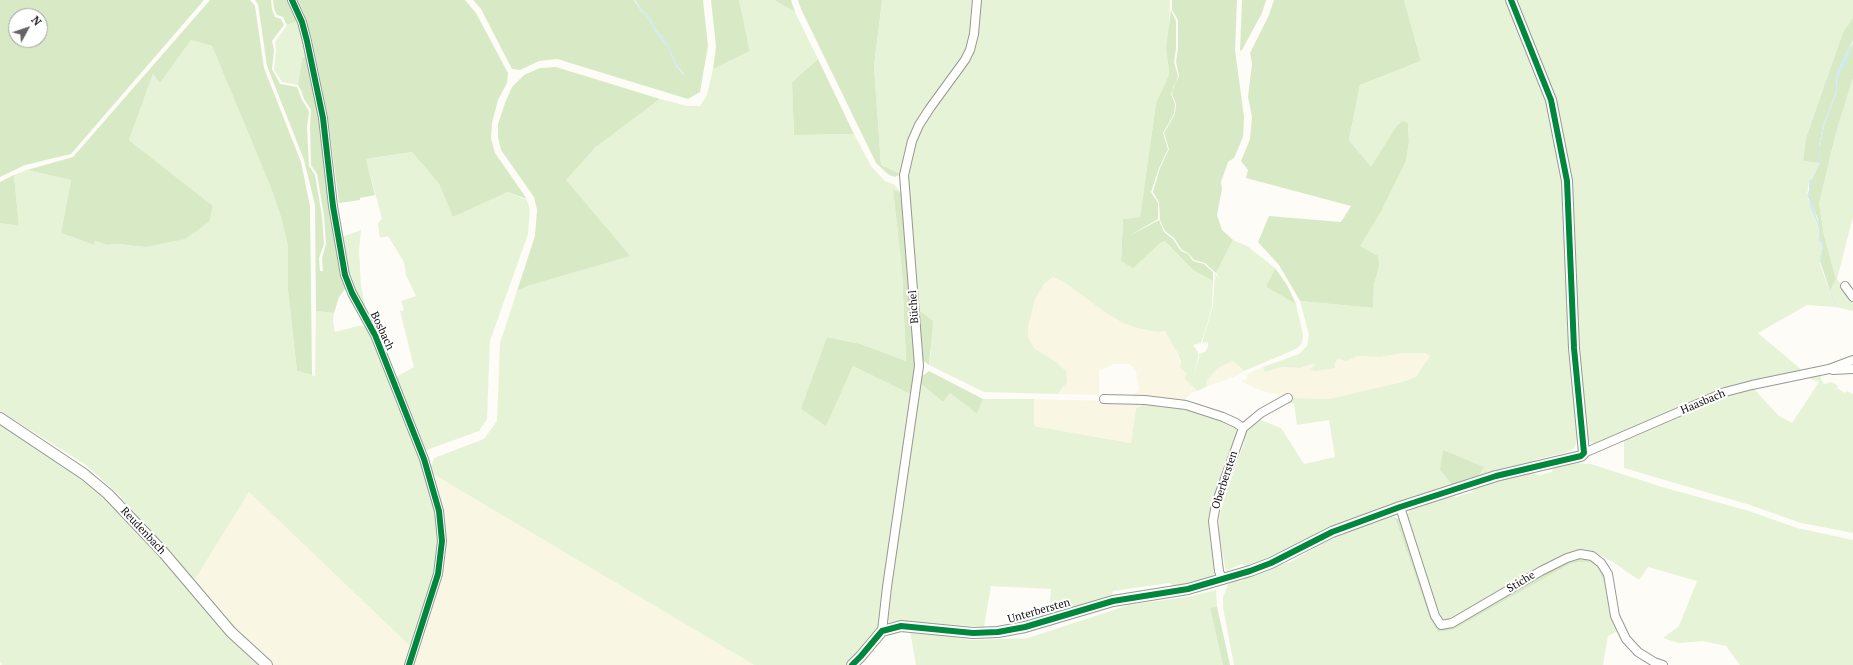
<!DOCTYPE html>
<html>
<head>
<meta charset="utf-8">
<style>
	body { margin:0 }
	#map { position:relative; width:1853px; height:665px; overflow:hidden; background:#fdfcf7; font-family:"PT Serif",serif }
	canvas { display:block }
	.north { position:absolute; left:8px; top:8px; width:40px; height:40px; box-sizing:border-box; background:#fff; border:1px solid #a0a0a0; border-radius:50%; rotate:50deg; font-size:11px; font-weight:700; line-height:16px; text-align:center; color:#111 }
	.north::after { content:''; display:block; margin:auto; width:14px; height:18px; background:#646362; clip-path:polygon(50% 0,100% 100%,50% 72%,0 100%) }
</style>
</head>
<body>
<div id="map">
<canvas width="1853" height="665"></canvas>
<div class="north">N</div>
</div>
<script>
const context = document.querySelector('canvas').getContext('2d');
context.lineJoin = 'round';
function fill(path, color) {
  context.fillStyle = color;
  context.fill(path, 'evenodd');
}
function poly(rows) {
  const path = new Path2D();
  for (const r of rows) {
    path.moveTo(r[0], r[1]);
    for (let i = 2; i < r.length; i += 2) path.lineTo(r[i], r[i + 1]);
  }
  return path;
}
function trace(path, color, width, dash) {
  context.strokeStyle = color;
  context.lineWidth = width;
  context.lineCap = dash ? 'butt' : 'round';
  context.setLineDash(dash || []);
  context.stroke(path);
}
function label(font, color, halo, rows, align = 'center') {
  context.font = font + ' "PT Serif",serif';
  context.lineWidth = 4;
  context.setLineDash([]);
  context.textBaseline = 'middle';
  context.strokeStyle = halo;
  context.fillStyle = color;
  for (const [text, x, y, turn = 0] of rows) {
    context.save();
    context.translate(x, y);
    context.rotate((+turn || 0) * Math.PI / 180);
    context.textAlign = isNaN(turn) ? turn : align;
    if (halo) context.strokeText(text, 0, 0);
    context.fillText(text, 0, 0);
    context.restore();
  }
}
fill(poly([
	[1053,277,1064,282,1106,313,1121,322,1134,327,1165,331,1174,345,1181,365,1187,374,1184,378,1197,391,1191,393,1185,400,1134,395,1139,390,1136,371,1130,364,1114,364,1099,371,1099,395,1058,394,1064,388,1064,368,1034,348,1028,337,1028,327,1035,299,1044,284],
	[1404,353,1425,353,1430,356,1416,377,1379,388,1329,399,1297,398,1278,400,1278,394,1261,391,1240,381,1247,379,1246,375,1263,367,1265,372,1282,367,1300,368,1313,364,1317,365,1310,369,1335,367,1335,363,1338,359,1345,360,1358,356,1380,357],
	[1233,361,1244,371,1236,376,1206,387,1206,380,1218,368],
	[1034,399,1146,402,1136,410,1131,443,1034,426],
	[433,474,754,665,414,665,440,575,438,494],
	[249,492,413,649,408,665,272,665,226,620,194,581]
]), '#f9f7e4');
fill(poly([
	[739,0,774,0,795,12,818,59,792,82,794,135,854,134,871,166,885,181,895,185,902,194,893,189,902,271,906,361,861,344,827,337,826,425,853,366,912,395,878,627,859,652,845,665,754,665,433,474,431,467,434,458,484,439,497,421,500,343,517,291,530,285,566,180,596,147,660,99,687,106,700,106,707,95,713,69,750,51],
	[882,0,974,0,971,36,965,55,927,106,901,174,881,165,874,66],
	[979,0,1170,0,1169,29,1166,48,1169,71,1168,77,1156,103,1140,217,1123,219,1121,261,1165,241,1193,270,1213,281,1212,306,1208,321,1201,343,1193,345,1198,352,1198,357,1194,374,1199,357,1199,354,1205,352,1208,347,1208,342,1202,343,1213,306,1215,273,1221,281,1216,273,1233,240,1247,246,1275,268,1266,287,1296,304,1303,335,1302,343,1296,349,1244,371,1233,361,1218,368,1207,380,1206,387,1197,391,1184,378,1187,374,1180,367,1181,362,1177,352,1165,331,1157,332,1134,327,1121,322,1106,313,1064,282,1053,277,1044,284,1035,299,1028,327,1028,337,1034,348,1056,362,1066,371,1067,382,1058,394,984,392,929,365,931,352,917,309,906,179,915,142,921,126,969,57],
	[1404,0,1507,0,1544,91,1562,178,1565,213,1567,318,1577,418,1577,442,1574,448,1568,452,1535,460,1531,463,1478,477,1484,467,1440,470,1452,485,1329,528,1261,561,1247,566,1241,564,1226,571,1219,534,1219,521,1221,508,1244,443,1245,430,1258,419,1281,428,1304,464,1335,457,1329,420,1297,425,1294,403,1282,404,1294,398,1329,399,1398,383,1416,377,1430,356,1425,353,1404,353,1380,357,1358,356,1346,361,1338,359,1335,363,1335,368,1315,371,1310,369,1316,365,1313,364,1300,368,1282,367,1265,372,1263,367,1299,354,1307,346,1309,335,1300,301,1373,308,1374,285,1379,267,1359,246,1382,210,1406,161,1409,142,1408,123,1399,123,1397,125,1371,168,1349,140,1360,85,1421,61],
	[1517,0,1853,0,1853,18,1843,32,1806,138,1803,161,1819,163,1813,177,1809,181,1807,196,1819,227,1819,241,1821,243,1822,247,1819,261,1835,307,1807,305,1758,333,1803,371,1724,388,1596,445,1588,441,1577,346,1573,192,1571,177,1556,97],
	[297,21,307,56,302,58,298,85,282,82,274,69,276,50,275,42,287,25],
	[191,40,212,46,269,183,280,214,288,246,288,291,297,371,315,376,316,311,334,313,333,322,335,332,358,326,366,326,411,433,433,494,439,540,435,574,413,649,249,492,194,581,119,495,86,465,0,411,0,223,19,226,14,175,27,170,71,180,61,233,94,245,95,241,107,245,118,244,145,247,213,206,129,140,153,74,160,83],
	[1853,78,1853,217,1837,279,1853,301,1853,311,1836,307,1830,291,1836,279,1824,235,1819,204,1836,133],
	[412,152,439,184,453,217,508,192,527,200,530,210,528,234,490,341,487,419,479,431,424,451,394,378,414,367,400,311,404,310,401,301,416,296,406,275,404,262,388,236,380,238,378,223,382,219,366,159],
	[361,230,359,251,361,286,368,318,355,291,349,274,342,237],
	[1821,374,1821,379,1824,384,1832,382,1838,386,1837,388,1845,393,1847,391,1853,394,1853,533,1801,523,1750,505,1624,468,1624,441,1727,396,1753,388,1779,416,1792,423,1819,382,1806,377],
	[921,384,943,402,950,393,977,414,983,399,1034,399,1034,426,1131,443,1136,409,1146,402,1184,407,1231,423,1237,431,1236,437,1210,520,1216,572,1214,575,1194,582,1174,586,1169,583,1113,591,1112,596,1049,614,1051,589,991,586,984,627,903,621,889,622,885,619],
	[0,422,57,458,92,487,127,519,262,665,2,665,0,662],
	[1578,463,1591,464,1662,487,1749,511,1797,528,1853,540,1853,665,1740,665,1726,646,1703,641,1679,643,1663,638,1679,626,1697,581,1648,567,1639,580,1613,562,1594,552,1580,551,1566,554,1450,619,1443,619,1438,614,1407,516,1410,509,1452,496,1456,497,1472,492,1475,489,1520,474,1531,473,1540,475,1552,472,1553,468],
	[1388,516,1396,520,1430,619,1438,632,1453,630,1570,564,1581,562,1590,562,1597,567,1607,587,1612,616,1618,631,1608,636,1603,665,1234,665,1223,608,1223,597,1228,584,1238,579,1240,581,1244,580,1244,577,1272,567,1290,562,1313,549,1315,546],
	[1216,590,1217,606,1210,608,1223,665,916,665,910,631,971,640,1028,638,1129,605,1187,597]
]), '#e7f3d7');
fill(poly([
	[0,0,204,0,71,154,25,165,0,177],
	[16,16,40,16,40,40,16,40],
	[210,0,250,0,255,6,264,68,301,162,310,206,312,375,297,371,288,291,288,246,280,214,269,183,212,46,191,40,160,83,153,74,129,140,213,206,209,222,185,239,145,247,118,244,107,245,95,241,94,245,61,233,71,180,27,170,73,157],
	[255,0,271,0,272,9,275,17,281,19,284,25,272,41,274,50,272,69,280,84,297,87,302,100,309,111,307,127,309,166,315,175,322,216,324,244,319,258,320,271,323,271,322,258,326,244,324,216,317,174,311,165,310,127,311,110,304,99,301,90,298,85,302,58,307,56,319,119,338,262,346,283,345,289,339,297,334,313,316,311,315,205,304,160,267,66,258,4],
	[273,0,288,0,297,21,287,25,283,17,277,15,274,9],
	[298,0,465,0,476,13,508,73,507,83,498,100,492,123,491,138,495,153,527,199,508,192,453,217,439,184,412,152,366,159,375,195,360,198,360,200,339,203,328,118,312,39,303,11],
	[473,0,634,0,641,11,647,16,655,31,668,47,677,68,685,75,678,67,663,37,656,30,648,15,642,10,635,0,703,0,708,46,700,92,688,99,557,59,539,61,520,70,512,69,481,9],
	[711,0,739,0,750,51,713,69,716,46],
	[774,0,791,0,795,12],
	[798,0,882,0,874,66,881,165,901,174,895,177,889,175,876,163,801,9],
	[1172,0,1237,0,1235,50,1244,117,1243,137,1234,158,1228,162,1221,182,1222,189,1217,215,1222,230,1233,240,1216,273,1205,263,1194,260,1188,253,1182,250,1174,238,1165,231,1160,220,1159,202,1153,192,1160,168,1169,149,1164,133,1175,114,1176,104,1172,94,1173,87,1179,76,1176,62,1178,49,1178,20,1172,10],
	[1242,0,1266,0,1262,13,1242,50,1240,51],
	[1274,0,1404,0,1421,61,1360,85,1349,140,1371,167,1397,125,1403,121,1408,123,1409,142,1406,161,1382,210,1360,246,1378,256,1379,267,1374,285,1373,308,1300,301,1279,265,1258,242,1269,216,1341,222,1351,206,1246,178,1248,170,1241,161,1250,139,1252,117,1248,97,1252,64,1250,53,1269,15],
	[1171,10,1176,21,1176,49,1174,62,1178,76,1171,94,1175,104,1174,114,1163,133,1168,149,1159,168,1151,192,1158,203,1158,219,1129,236,1159,220,1164,232,1173,239,1181,251,1188,254,1193,261,1204,264,1213,272,1213,281,1193,270,1165,241,1160,243,1133,268,1121,261,1123,219,1140,217,1156,103,1168,77,1169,71,1166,48],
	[1853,18,1853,40,1836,76,1837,89,1823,126,1819,146,1819,163,1803,161,1806,138,1843,32],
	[1853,43,1853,78,1836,133,1819,204,1824,235,1836,279,1830,291,1820,261,1823,247,1820,240,1818,219,1808,196,1811,181,1820,163,1820,146,1824,126,1838,89,1838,77],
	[818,59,854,134,794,135,792,82],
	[556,67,660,99,596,147,566,180,630,256,530,285,517,291,535,236,537,210,534,197,501,150,498,137,498,124,505,103,512,87,524,75,540,68],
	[14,175,19,226,0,223,0,182],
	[893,189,902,194,915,365,912,395,853,366,826,426,801,409,827,337,861,344,906,361,902,271],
	[1275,268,1287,285,1296,304,1266,287],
	[917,309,933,321,929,365,921,359],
	[929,371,983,399,977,414,950,393,943,402,921,384,921,377],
	[1443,450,1484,467,1478,477,1452,485,1440,470],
	[1388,516,1399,519,1432,618,1440,628,1452,627,1557,567,1580,559,1591,560,1599,565,1605,575,1607,587,1597,567,1590,562,1580,562,1570,564,1453,630,1438,632,1430,619,1396,520],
	[1217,606,1218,611,1230,665,1223,665,1210,608]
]), '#d8eac5');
fill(poly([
	[634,0,642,10,648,15,656,30,663,37,669,47,678,67,684,76,677,68,668,47,655,31,647,16,641,11],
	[1853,40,1847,60,1838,77,1838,89,1824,126,1820,146,1820,163,1811,181,1809,196,1820,227,1820,240,1823,242,1823,247,1820,261,1836,307,1835,307,1821,263,1819,261,1822,247,1821,243,1819,241,1819,227,1810,206,1809,199,1807,196,1809,190,1809,181,1813,177,1819,163,1819,146,1823,126,1837,89,1836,76]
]), '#cde8f7');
const minor = poly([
	[292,0,302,22,307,41,323,118,333,206,345,275,352,293,375,335,424,459,439,511,442,541,438,574,409,665],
	[1845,286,1853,297],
	[1833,370,1853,369],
	[1104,399,1145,400,1186,405,1223,417,1236,423,1243,428],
	[1584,453,1725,392,1752,385,1829,369,1853,360],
	[1400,507,1435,616,1441,625,1452,623,1541,571,1567,558,1580,554,1592,556,1601,563,1608,574,1615,616,1626,639,1638,652,1654,662,1663,665],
	[1222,580,1219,571,1213,521,1216,504,1243,428,1261,413,1288,398],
	[882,631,887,587,919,366,904,175,912,141,919,125,930,108,965,60,970,50,974,34,977,0]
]);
const tertiary = poly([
	[0,418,84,474,108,494,163,552,231,632,267,665],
	[852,665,861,656,882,631,901,626,973,633,998,632,1025,627,1113,601,1188,589,1250,571,1271,563,1332,532,1400,507,1496,476,1581,456,1584,453,1574,348,1567,181,1551,100,1511,0]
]);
trace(minor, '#979795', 10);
trace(tertiary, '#979795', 12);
trace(minor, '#fffffe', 8);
trace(tertiary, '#fffffe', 10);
trace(poly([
	[292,0,302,22,307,41,323,118,333,206,345,275,352,293,375,335,424,459,439,511,442,541,438,574,409,665],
	[852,665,861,656,882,631,901,626,973,633,998,632,1025,627,1113,601,1188,589,1250,571,1271,563,1332,532,1400,507,1496,476,1581,456,1584,453,1574,348,1567,181,1551,100,1511,0]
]), '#00873e', 6);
label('11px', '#111', '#fff', [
	["Büchel",914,307,-94],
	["Bosbach",382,331,65],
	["Haasbach",1703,402,-23],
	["Oberbersten",1225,480,-72],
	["Reudenbach",143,531,47],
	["Stiche",1521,582,-31],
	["Unterbersten",1039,611,-16]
]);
</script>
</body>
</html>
